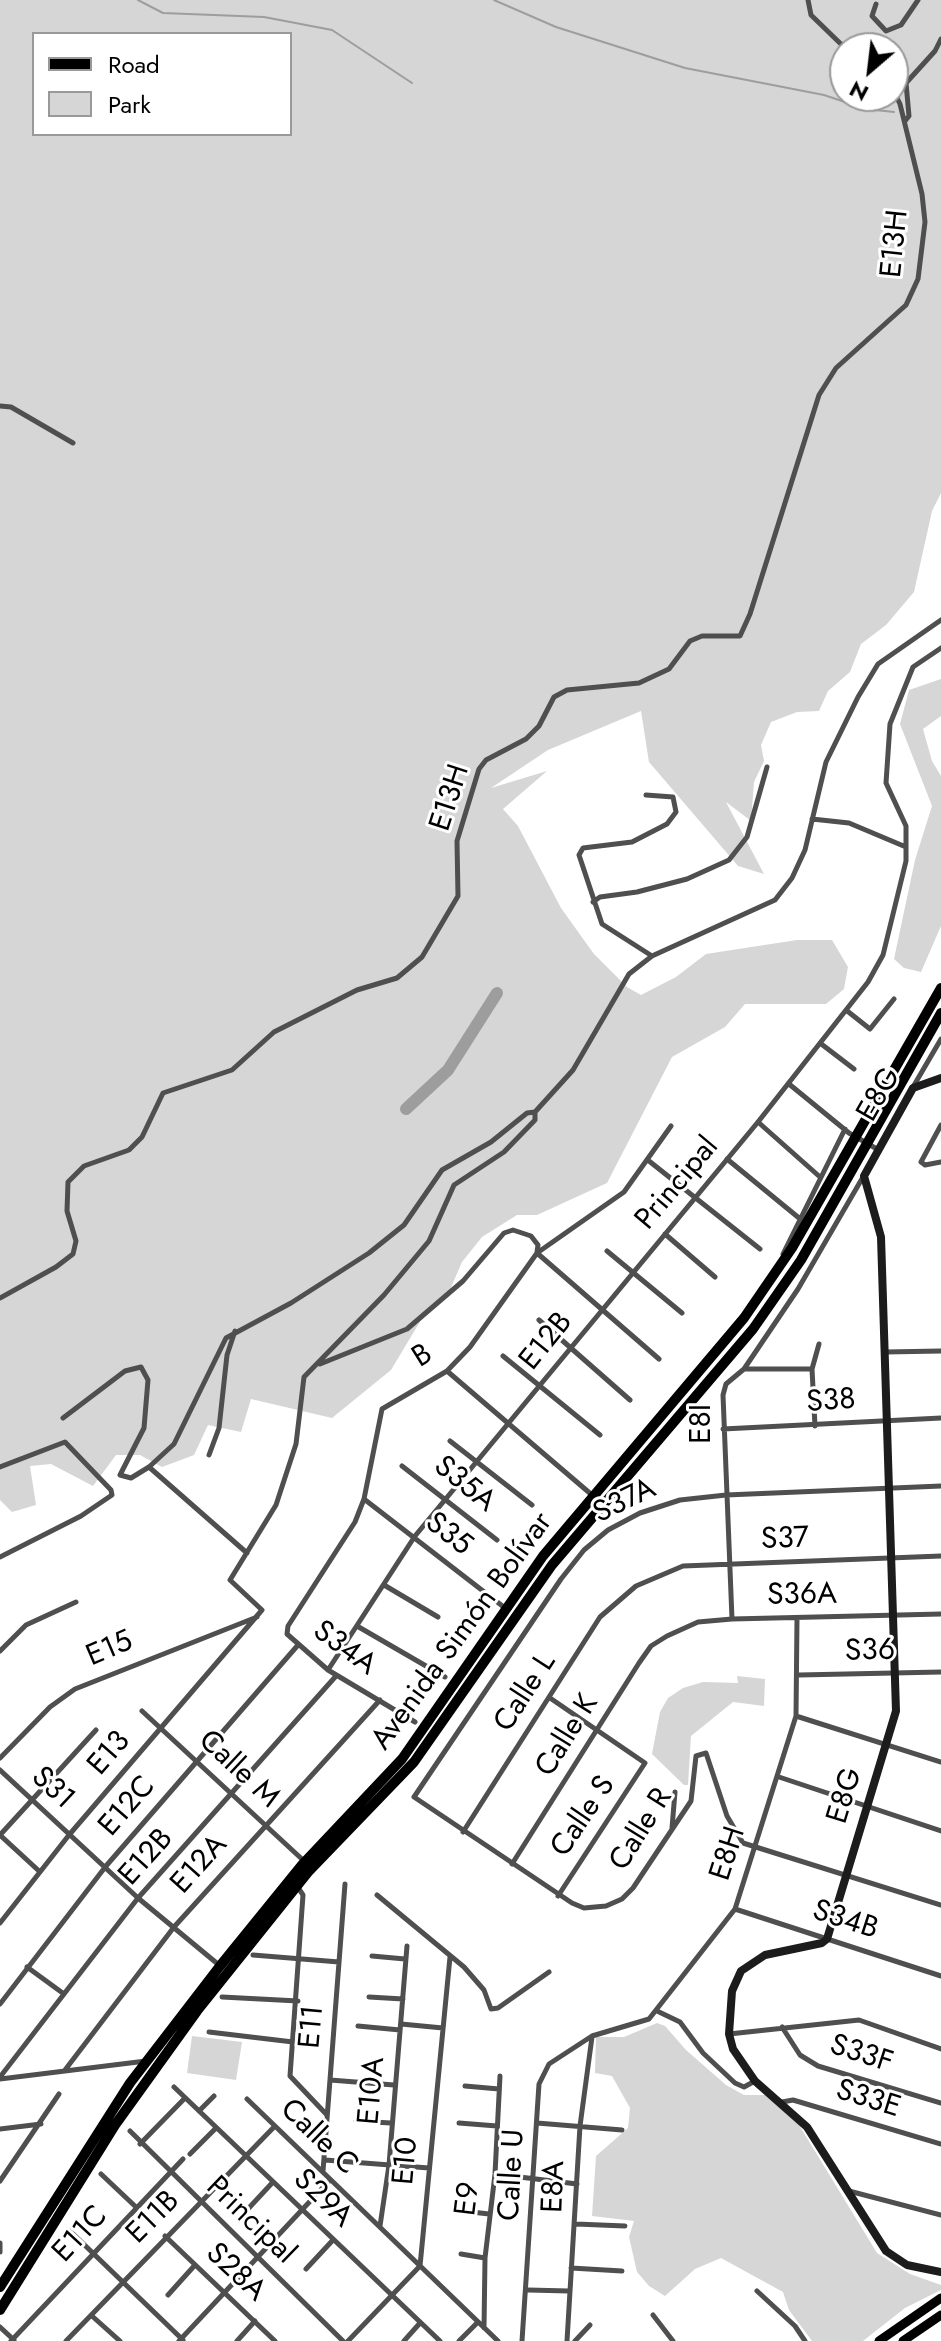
<!DOCTYPE html>
<html>
<head>
<meta charset="utf-8">
<style>
	body { margin:0 }
	#map { position:relative; width:941px; height:2341px; overflow:hidden; background:#fff; font-family:Jost,sans-serif }
	canvas { display:block }
	.legend { position:absolute; left:32px; top:32px; width:260px; height:104px; box-sizing:border-box; background:#fff; border:2px solid #999; margin:0; padding:10px 14px; list-style:none; font-size:24px; color:#000 }
	.legend li { display:flex; align-items:center; gap:16px; height:40px }
	.legend b { width:40px; border:2px solid #999 }
	.north { position:absolute; left:829px; top:32px; width:80px; height:80px; box-sizing:border-box; background:#fff; border:2px solid #999; border-radius:50%; rotate:208deg; font-size:22px; font-weight:700; line-height:32px; text-align:center; color:#000 }
	.north::after { content:''; display:block; margin:auto; width:28px; height:36px; background:#000; clip-path:polygon(50% 0,100% 100%,50% 72%,0 100%) }
</style>
</head>
<body>
<div id="map">
<canvas width="941" height="2341"></canvas>
<ul class="legend">
<li><b style="height:10px;background:#000"></b>Road</li>
<li><b style="height:22px;background:#d6d6d6"></b>Park</li>
</ul>
<div class="north">N</div>
</div>
<script>
const context = document.querySelector('canvas').getContext('2d');
context.lineJoin = 'round';
function fill(path, color) {
  context.fillStyle = color;
  context.fill(path, 'evenodd');
}
function poly(rows) {
  const path = new Path2D();
  for (const r of rows) {
    path.moveTo(r[0], r[1]);
    for (let i = 2; i < r.length; i += 2) path.lineTo(r[i], r[i + 1]);
  }
  return path;
}
function trace(path, color, width, dash) {
  context.strokeStyle = color;
  context.lineWidth = width;
  context.lineCap = dash ? 'butt' : 'round';
  context.setLineDash(dash || []);
  context.stroke(path);
}
function label(font, color, halo, rows, align = 'center') {
  context.font = font + ' Jost,sans-serif';
  context.lineWidth = 6;
  context.setLineDash([]);
  context.textBaseline = 'middle';
  context.strokeStyle = halo;
  context.fillStyle = color;
  for (const [text, x, y, turn = 0] of rows) {
    context.save();
    context.translate(x, y);
    context.rotate((+turn || 0) * Math.PI / 180);
    context.textAlign = isNaN(turn) ? turn : align;
    if (halo) context.strokeText(text, 0, 0);
    context.fillText(text, 0, 0);
    context.restore();
  }
}
fill(poly([
	[0,0,941,0,941,493,932,511,914,592,886,625,861,644,850,672,828,691,819,711,797,712,771,722,761,745,764,761,754,782,751,821,726,802,764,874,738,866,649,762,641,711,548,750,491,788,547,771,503,809,518,826,561,908,594,954,627,987,641,995,676,977,706,954,797,940,832,940,848,967,844,989,826,1004,745,1004,725,1027,672,1057,607,1183,537,1215,517,1215,482,1237,462,1262,449,1292,421,1320,391,1370,332,1418,251,1399,241,1432,208,1425,194,1455,162,1467,140,1455,116,1455,93,1486,51,1464,30,1466,36,1505,12,1512,0,1500],
	[34,34,290,34,290,134,34,134],
	[845,48,893,48,893,96,845,96],
	[941,679,941,716,923,729,932,761,941,776,941,926,921,972,904,968,894,959,915,860,932,806,900,724,909,690],
	[737,1676,765,1679,764,1706,733,1702,691,1736,688,1785,684,1785,652,1754,660,1712,668,1698,683,1688,703,1682,738,1683],
	[657,2023,665,2026,686,2050,726,2085,744,2095,765,2095,796,2120,877,2253,910,2274,941,2285,941,2290,905,2308,863,2341,812,2341,789,2310,783,2292,721,2258,695,2269,665,2296,649,2286,637,2272,629,2237,634,2221,592,2216,596,2156,628,2128,630,2108,612,2076,595,2073,596,2037,624,2037],
	[192,2036,242,2042,236,2080,187,2073]
]), '#d6d6d6');
trace(poly([
	[138,0,163,13,264,17,332,30,412,83],
	[494,0,556,27,685,68,824,95,866,109,894,112]
]), '#9d9d9d', 2);
trace(poly([
	[406,1109,448,1070,497,993]
]), '#9d9d9d', 12);
trace(poly([
	[808,0,811,15,845,48],
	[876,4,872,16,886,31,901,25,918,0],
	[905,121,909,116,906,83,935,51,941,39],
	[0,406,11,407,73,443],
	[646,795,673,797,676,812,667,824,632,842,583,848,579,855,602,924,652,956],
	[812,819,849,823,906,847],
	[593,902,600,897,637,892,687,879,729,860,747,837,767,767],
	[846,1010,870,1029,894,999],
	[820,1043,854,1069],
	[789,1084,849,1133,877,1149],
	[913,1087,941,1039],
	[758,1122,820,1177],
	[941,1125,921,1162,925,1165,941,1162],
	[727,1159,799,1218],
	[649,1161,760,1249],
	[665,1234,715,1277],
	[607,1251,682,1313],
	[537,1253,659,1359],
	[783,1254,845,1129],
	[0,1298,56,1267,73,1254,76,1241,67,1211,68,1182,84,1166,129,1150,142,1137,163,1093,232,1070,274,1032,357,990,397,978,422,957,458,896,457,841,479,769,486,760,526,739,539,726,554,697,567,690,639,683,669,669,690,641,702,636,740,636,750,614,819,395,836,368,906,305,918,279,925,222,922,194,900,104,893,90],
	[539,1320,630,1400],
	[885,1352,941,1351],
	[503,1356,600,1435],
	[320,1364,407,1329,463,1281,504,1233,513,1230,531,1236,538,1245,537,1252],
	[745,1369,812,1369],
	[447,1371,592,1495],
	[63,1418,125,1371,141,1367,148,1380,144,1428,120,1475,131,1478,149,1467,174,1444,226,1338,291,1303,369,1253,404,1225,442,1170,491,1142,527,1113,535,1112,573,1070,629,974,652,956,775,900,792,878,805,850,826,762,858,697,878,664,941,620],
	[815,1426,812,1369,819,1344],
	[723,1429,941,1418],
	[450,1441,532,1505],
	[209,1455,219,1428,227,1355,235,1331],
	[402,1466,497,1540],
	[0,1467,65,1442,111,1490,112,1495,81,1516,0,1557],
	[149,1467,247,1553],
	[941,1486,726,1495,680,1500,640,1513,608,1530,584,1550,561,1579,414,1797,572,1903,584,1908,606,1906,622,1899,633,1888,691,1801,696,1756,706,1753,727,1816,743,1843,941,1905],
	[364,1499,505,1608],
	[384,1585,438,1617],
	[732,1619,723,1395,726,1384,744,1369,798,1289,863,1177],
	[357,1626,445,1677],
	[0,1651,26,1625,76,1602],
	[328,1670,415,1536,758,1122,868,982,883,955,906,861,906,826,886,783,890,724,913,667,941,648],
	[799,1675,941,1672],
	[550,1698,645,1763,558,1896],
	[142,1711,304,1861],
	[796,1716,941,1762],
	[415,1722,328,1670,287,1634,288,1626,355,1522,364,1499,382,1409,447,1371,470,1347,537,1253,624,1192,671,1126],
	[0,1758,50,1707,75,1689,257,1617],
	[0,1770,138,1898,219,1965],
	[779,1777,941,1831],
	[672,1828,675,1792],
	[463,1832,600,1617,636,1586,683,1566,941,1556],
	[512,1864,639,1663,651,1646,667,1636,698,1622,732,1619,941,1614],
	[39,1871,0,1835,96,1730],
	[297,1886,303,1895,290,2076,327,2115],
	[377,1895,464,1967,484,1990,491,2009,498,2008,549,1972],
	[735,1909,941,1976],
	[0,1923,69,1835,262,1610,230,1580,276,1505,296,1444,304,1377,384,1295,429,1241,454,1185,504,1152,535,1120,535,1112],
	[253,1955,339,1962],
	[372,1956,405,1959],
	[27,1967,64,1994],
	[222,1997,298,2001],
	[369,1997,403,1999],
	[0,2004,106,1866,298,1645],
	[657,2011,680,2022,703,2053,735,2083,744,2087,755,2081],
	[401,2024,443,2028],
	[358,2026,400,2030],
	[782,2027,800,2055,818,2066,941,2103],
	[209,2032,293,2042],
	[729,2034,859,2020,941,2049],
	[65,2070,174,1927,380,1700],
	[0,2077,138,1898,336,1676],
	[0,2079,146,2061],
	[330,2080,394,2085],
	[465,2086,499,2089],
	[174,2087,440,2341],
	[247,2099,498,2341],
	[782,2102,793,2100,941,2144],
	[199,2111,214,2096],
	[356,2121,391,2123],
	[459,2123,497,2126],
	[537,2123,622,2130],
	[0,2129,41,2124],
	[130,2131,343,2341],
	[140,2144,185,2098],
	[190,2154,216,2128],
	[325,2160,429,2168],
	[323,2171,345,1884],
	[101,2174,137,2208],
	[495,2174,577,2184],
	[0,2181,59,2094],
	[849,2191,941,2215],
	[247,2210,273,2182],
	[463,2211,489,2214],
	[576,2224,625,2226],
	[380,2226,389,2165,407,1946],
	[70,2231,183,2340],
	[165,2236,275,2341],
	[0,2243,0,2252],
	[461,2254,485,2258],
	[571,2268,622,2271],
	[306,2269,333,2240],
	[528,2290,569,2291],
	[757,2291,795,2326,805,2341],
	[168,2295,195,2265],
	[653,2315,673,2341],
	[92,2316,120,2341],
	[0,2327,14,2340],
	[484,2328,485,2258,495,2174,500,2076],
	[11,2341,183,2159],
	[66,2341,274,2127],
	[179,2341,330,2180],
	[237,2341,255,2321],
	[348,2341,420,2266,450,1957],
	[404,2341,420,2323],
	[459,2341,477,2323],
	[522,2341,539,2084,549,2064,592,2036,649,2019,735,1909,796,1716,797,1618],
	[567,2341,580,2126,592,2037],
	[575,2341,590,2325]
]), '#4f4f4f', 5);
trace(poly([
	[941,1078,913,1088,864,1176,881,1237,896,1711,827,1939,822,1943,765,1955,741,1971,732,1991,729,2034,733,2049,755,2081,807,2127,886,2251,907,2265,941,2272]
]), '#1c1c1c', 8);
trace(poly([
	[879,2341,941,2298],
	[903,2341,941,2315]
]), '#000', 9);
trace(poly([
	[0,2287,130,2083,220,1966,302,1865,402,1759,543,1556,744,1318,792,1248,941,988],
	[0,2310,115,2125,197,2011,309,1871,414,1762,552,1565,753,1329,801,1260,941,1013]
]), '#000', 10);
label('30px', '#000', '#fff', [
	["E13H",896,244,-84],
	["E13H",451,798,-72],
	["E8G",880,1095,-60],
	["Principal",678,1184,-50],
	["E12B",547,1342,-51],
	["B",423,1357,-32],
	["S38",831,1402,-4],
	["E8I",703,1424,-90],
	["S35A",464,1485,39],
	["S37A",625,1502,-26],
	["S35",448,1535,38],
	["S37",785,1540,-2],
	["S36A",802,1596,-1],
	["Avenida Simón Bolívar",463,1632,-54],
	["S34A",344,1649,36],
	["E15",110,1650,-23],
	["S36",870,1652,-1],
	["Calle L",526,1693,-57],
	["Calle K",568,1736,-58],
	["E13",110,1754,-49],
	["Calle M",238,1770,43],
	["S31",52,1789,43],
	["E8G",846,1796,-73],
	["E12C",128,1807,-49],
	["Calle S",584,1817,-56],
	["Calle R",642,1830,-58],
	["E8H",729,1854,-72],
	["E12B",147,1858,-48],
	["E12A",200,1865,-48],
	["S34B",845,1921,18],
	["E11",313,2027,-85],
	["S33F",861,2055,18],
	["E10A",373,2091,-85],
	["S33E",868,2100,17],
	["Calle C",318,2138,44],
	["E10",407,2161,-85],
	["Calle U",513,2175,-87],
	["E8A",555,2187,-88],
	["S29A",322,2199,44],
	["E9",469,2199,-83],
	["E11B",154,2218,-45],
	["Principal",250,2221,44],
	["E11C",81,2235,-47],
	["S28A",235,2273,43]
]);
</script>
</body>
</html>
